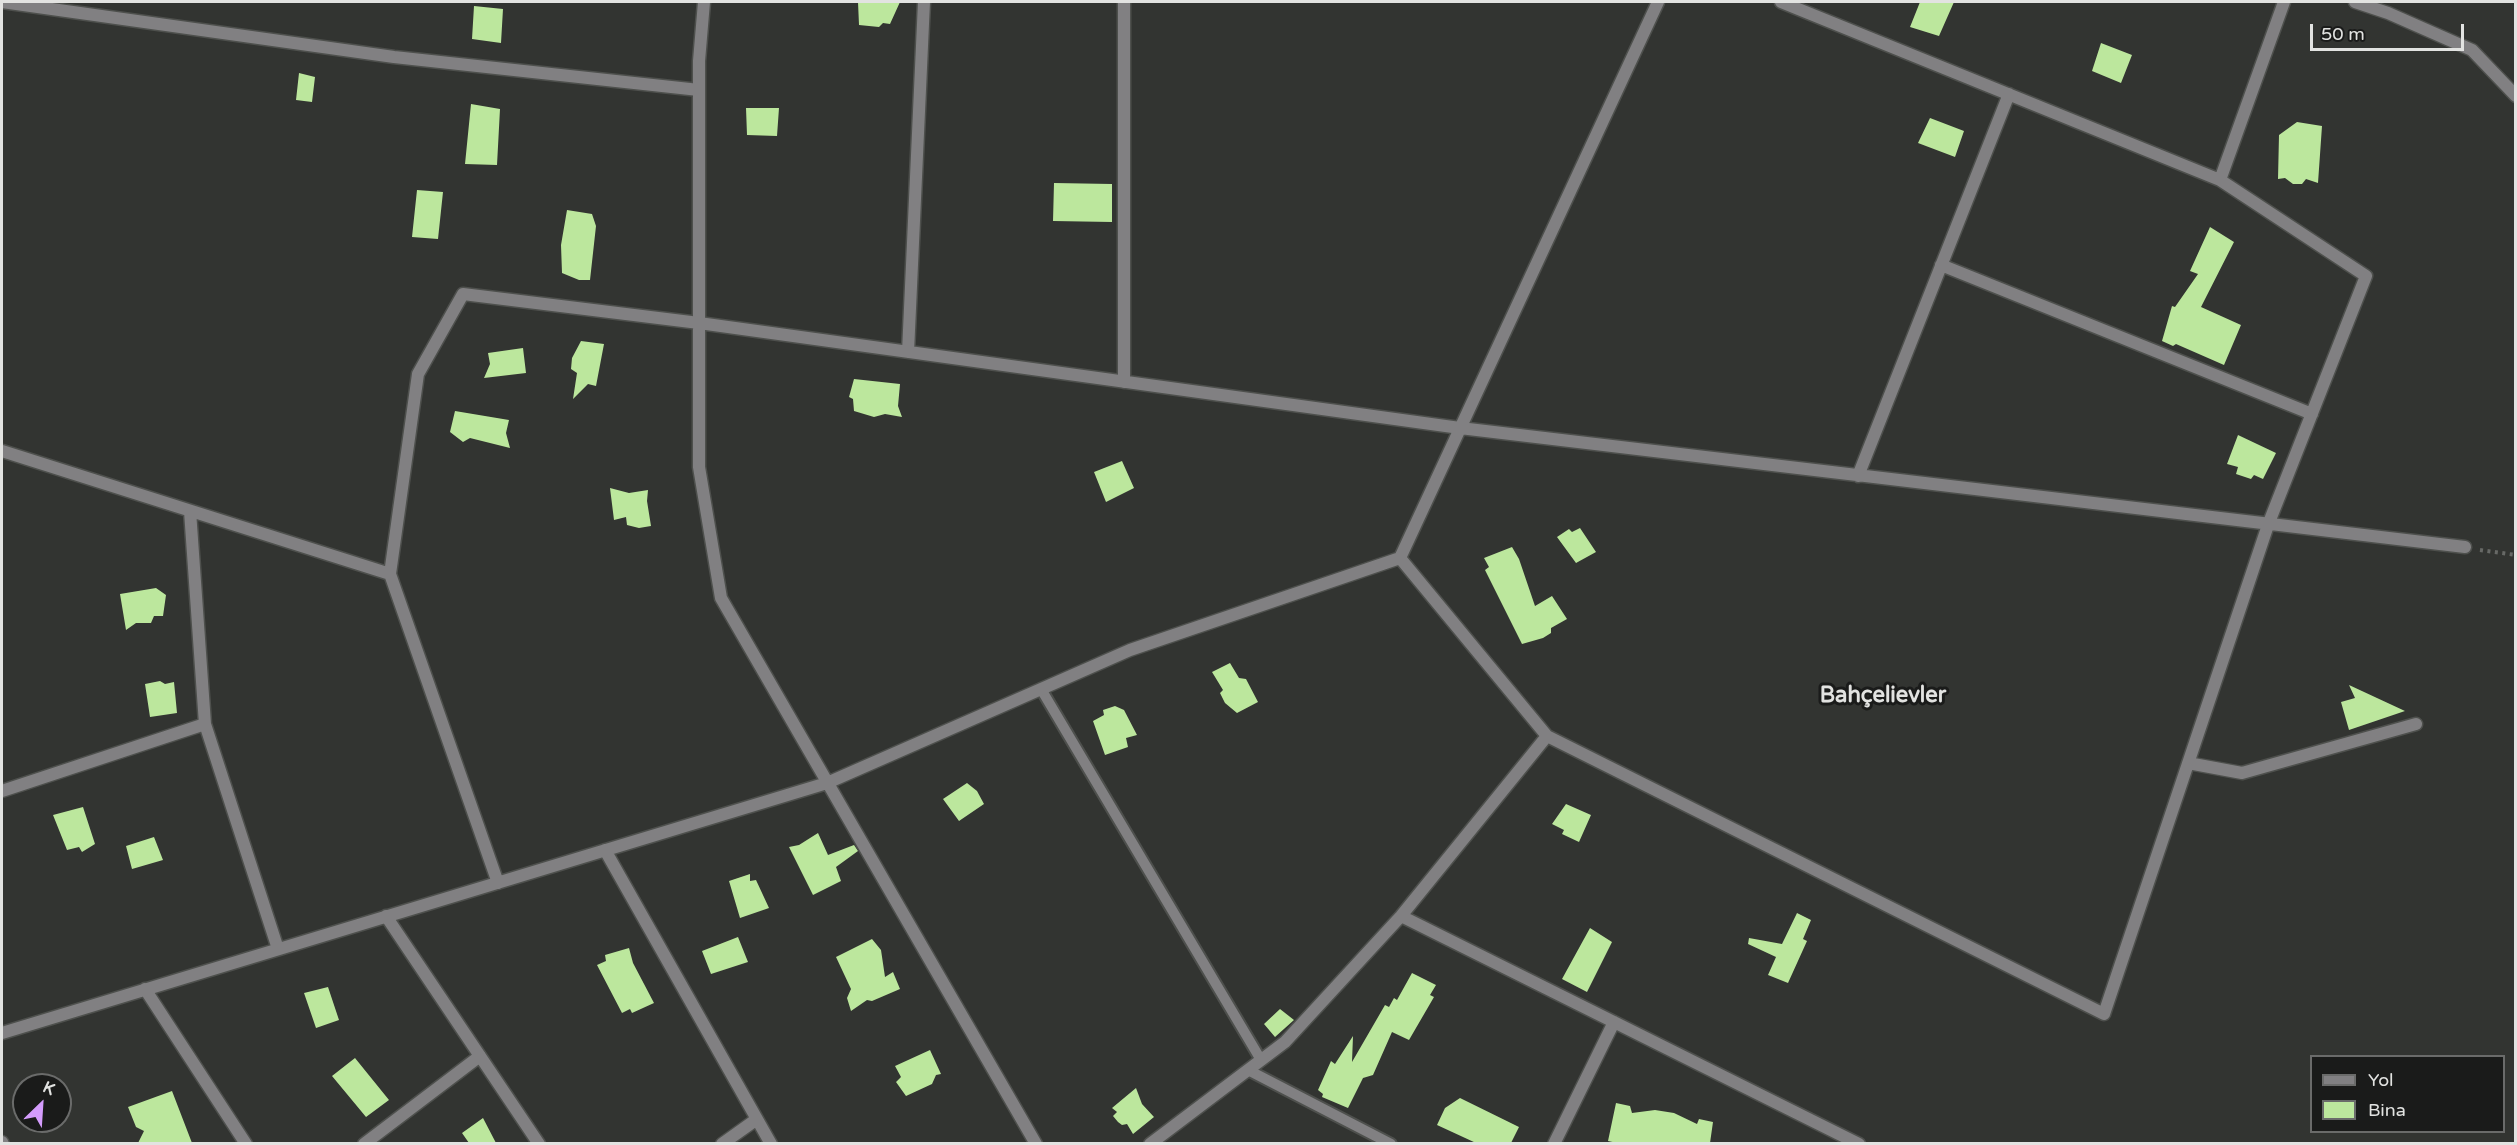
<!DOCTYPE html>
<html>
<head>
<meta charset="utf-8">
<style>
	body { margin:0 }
	#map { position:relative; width:2517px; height:1145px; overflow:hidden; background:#323431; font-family:"Varela Round",sans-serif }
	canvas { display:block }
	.frame { position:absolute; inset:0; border:3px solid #e2e3e1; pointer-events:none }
	.legend { position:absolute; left:2310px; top:1055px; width:195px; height:78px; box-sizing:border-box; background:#1a1b1a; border:2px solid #6a6b6a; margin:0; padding:8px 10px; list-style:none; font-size:18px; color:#e2e3e1 }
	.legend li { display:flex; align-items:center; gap:12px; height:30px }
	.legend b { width:30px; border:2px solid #6a6b6a }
	.north { position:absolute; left:12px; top:1073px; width:60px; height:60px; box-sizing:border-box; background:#1a1b1a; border:2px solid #6a6b6a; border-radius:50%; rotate:25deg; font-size:16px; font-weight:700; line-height:24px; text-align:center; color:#e2e3e1 }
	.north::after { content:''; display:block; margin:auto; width:21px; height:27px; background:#d49cfc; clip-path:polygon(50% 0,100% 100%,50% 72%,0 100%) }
	.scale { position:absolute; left:2310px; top:24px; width:154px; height:27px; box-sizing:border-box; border:3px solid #e2e3e1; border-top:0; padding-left:8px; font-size:18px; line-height:21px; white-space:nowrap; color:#e2e3e1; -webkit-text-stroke:4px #1a1b1a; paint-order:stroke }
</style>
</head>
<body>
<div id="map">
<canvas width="2517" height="1145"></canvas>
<div class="frame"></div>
<ul class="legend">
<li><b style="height:8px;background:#818082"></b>Yol</li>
<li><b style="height:16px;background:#bce79d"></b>Bina</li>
</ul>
<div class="north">K</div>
<div class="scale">50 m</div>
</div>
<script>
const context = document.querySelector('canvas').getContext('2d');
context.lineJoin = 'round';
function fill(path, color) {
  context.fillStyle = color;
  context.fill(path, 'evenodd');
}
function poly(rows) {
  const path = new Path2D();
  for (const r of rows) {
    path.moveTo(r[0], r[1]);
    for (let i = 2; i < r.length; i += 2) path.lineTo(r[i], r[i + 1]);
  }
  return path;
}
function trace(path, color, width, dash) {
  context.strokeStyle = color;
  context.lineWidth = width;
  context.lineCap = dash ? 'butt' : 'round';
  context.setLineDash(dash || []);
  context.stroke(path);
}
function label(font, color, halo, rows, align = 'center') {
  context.font = font + ' "Varela Round",sans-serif';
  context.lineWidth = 6;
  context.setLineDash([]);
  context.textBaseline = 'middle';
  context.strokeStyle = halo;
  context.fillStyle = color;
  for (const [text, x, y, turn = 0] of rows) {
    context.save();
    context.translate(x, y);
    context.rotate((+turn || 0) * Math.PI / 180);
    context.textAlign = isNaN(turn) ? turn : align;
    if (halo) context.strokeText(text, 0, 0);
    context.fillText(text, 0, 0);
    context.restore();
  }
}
fill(poly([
	[858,2,900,2,890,24,883,23,879,27,859,25],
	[1920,2,1954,2,1939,36,1910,27],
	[474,6,503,9,501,43,472,39],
	[2101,43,2132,55,2121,83,2092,71],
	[299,73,315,77,312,102,296,100],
	[471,104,500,109,497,165,465,164],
	[746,108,779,108,777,136,747,135],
	[1930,118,1964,131,1955,157,1918,143],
	[2297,122,2322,126,2318,183,2306,179,2302,184,2293,184,2285,178,2278,179,2279,135],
	[1054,183,1112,184,1112,222,1053,221],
	[417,190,443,192,438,239,412,237],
	[567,210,592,214,596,226,590,280,579,280,562,273,561,245],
	[2210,227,2234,242,2201,307,2241,325,2224,365,2176,344,2173,346,2162,341,2172,306,2175,307,2198,274,2190,271],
	[581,341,604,344,596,386,588,384,573,399,577,373,571,369,572,358],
	[523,348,526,373,484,378,490,364,488,353],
	[854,379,900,384,898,406,902,417,885,414,874,417,854,411,853,399,849,397],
	[455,411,509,420,506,433,510,448,470,438,463,442,450,432],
	[2238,435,2276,453,2263,479,2254,475,2251,479,2236,474,2238,467,2227,464],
	[1122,461,1134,488,1106,502,1094,472],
	[610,488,629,493,648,490,647,501,651,526,639,528,627,525,626,517,614,520],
	[1580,528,1596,552,1576,563,1557,537,1569,529,1572,532],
	[1512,547,1519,559,1535,606,1552,596,1567,619,1551,628,1551,633,1543,638,1522,644,1485,570,1489,567,1484,558],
	[156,588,166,595,163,616,154,616,151,623,136,623,126,630,120,594],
	[1230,663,1239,678,1246,679,1258,702,1237,713,1225,703,1220,693,1223,690,1212,672],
	[160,681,165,684,174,682,177,713,150,717,145,684],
	[2349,685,2405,711,2349,730,2341,702,2355,698],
	[1115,706,1124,710,1137,735,1126,738,1128,747,1105,755,1093,721,1104,715,1103,710],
	[967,783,977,791,984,804,959,821,943,799],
	[1566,804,1591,815,1579,842,1562,834,1564,830,1552,824],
	[83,807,95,844,82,852,79,847,67,850,53,815],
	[818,833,828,855,854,845,858,851,836,867,841,881,813,895,789,847,799,845],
	[154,837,163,860,132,869,126,846],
	[750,874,750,881,756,880,769,908,740,918,729,881],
	[1797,913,1811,920,1803,939,1807,941,1788,983,1768,975,1776,957,1748,944,1749,938,1782,944],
	[1590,928,1612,942,1587,992,1562,979],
	[738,937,748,962,711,974,702,951],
	[872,939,881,950,885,977,893,972,900,989,872,1001,867,1000,851,1011,847,998,851,989,836,957],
	[629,948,633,963,654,1003,632,1013,630,1009,622,1013,597,965,606,961,605,955],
	[1412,973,1436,985,1430,995,1434,997,1409,1040,1392,1032,1373,1075,1363,1078,1348,1108,1322,1097,1323,1094,1318,1090,1331,1061,1335,1064,1353,1036,1352,1062,1385,1005,1389,1007,1394,998,1397,1000],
	[328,987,339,1020,316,1028,304,993],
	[1280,1009,1294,1020,1275,1037,1264,1024],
	[930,1050,941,1074,936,1075,932,1084,906,1096,896,1082,901,1077,895,1066],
	[355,1058,389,1100,366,1117,332,1076],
	[1136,1088,1142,1104,1154,1117,1133,1134,1127,1124,1122,1125,1118,1122,1113,1116,1117,1112,1112,1108],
	[172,1091,192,1143,138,1143,144,1131,136,1127,128,1107],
	[1460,1098,1519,1127,1511,1143,1476,1143,1437,1125,1445,1108],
	[1616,1103,1630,1106,1632,1113,1655,1110,1674,1113,1697,1124,1699,1119,1713,1122,1710,1143,1617,1143,1608,1141],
	[483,1118,496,1143,469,1143,462,1133]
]), '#bce79d');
const service = poly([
	[1041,689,1261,1060],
	[1248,1070,1391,1144]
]);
const minor = poly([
	[2,2,394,57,699,90],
	[704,2,699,61,699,467,721,598,1036,1144],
	[2355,2,2388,13,2472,50,2516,96],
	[2220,180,2284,2],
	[1941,265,2312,414],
	[908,352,924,2],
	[1124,382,1124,2],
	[2,451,390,574],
	[1858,476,2009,94],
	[190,511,205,724,278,949],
	[1400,558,1547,736,2104,1014,2268,525,2366,276,2220,180,1781,2],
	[2188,763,2242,773,2416,724],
	[2,791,205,724],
	[605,850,771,1144],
	[498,883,390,574,418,374,463,294,699,323,1460,428,2465,547],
	[386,916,539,1144],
	[1401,916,1859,1144],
	[145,989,246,1144],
	[2,1033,827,783,1130,650,1400,558,1658,2],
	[2,1142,3,1144],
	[364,1144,480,1056],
	[722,1144,757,1119],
	[1150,1144,1285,1042,1401,916,1547,736],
	[1554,1144,1614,1022]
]);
trace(service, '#4e504d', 14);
trace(minor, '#4e504d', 15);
trace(poly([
	[2480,550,2516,555]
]), '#676966', 4, [3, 4.5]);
trace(service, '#818082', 10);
trace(minor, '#818082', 12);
label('bold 22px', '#e2e3e1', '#1a1b1a', [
	["Bahçelievler",1883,696]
]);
</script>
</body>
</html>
